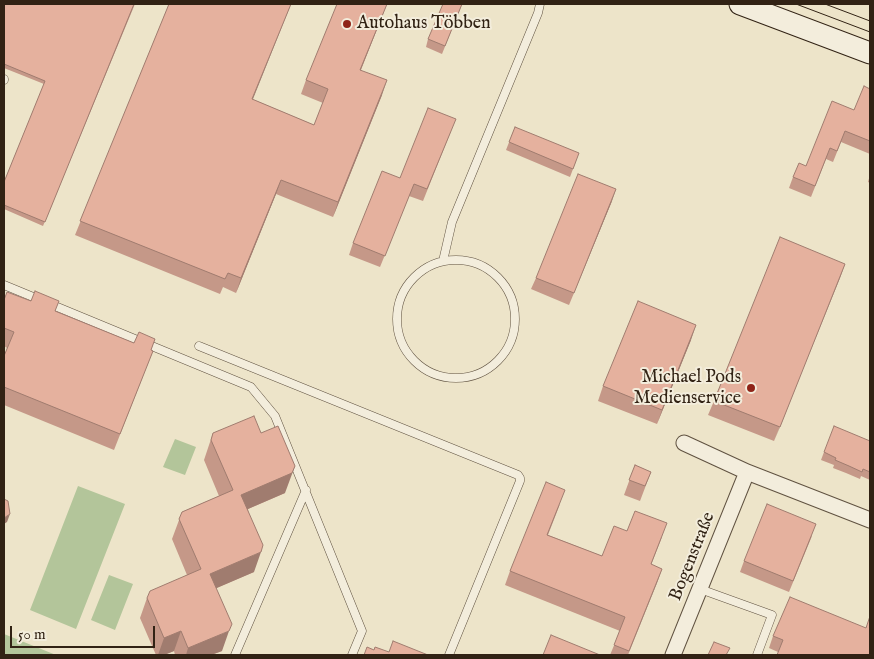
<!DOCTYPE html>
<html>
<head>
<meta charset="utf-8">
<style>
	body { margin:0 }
	#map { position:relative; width:874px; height:659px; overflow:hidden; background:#ede4c9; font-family:"IM FELL English",serif }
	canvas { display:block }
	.frame { position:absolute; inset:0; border:5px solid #312214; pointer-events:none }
	.scale { position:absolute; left:10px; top:626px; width:145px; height:22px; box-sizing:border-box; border:2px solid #312214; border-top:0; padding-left:6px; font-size:15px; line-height:18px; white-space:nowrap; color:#312214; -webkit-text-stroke:4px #f3eddc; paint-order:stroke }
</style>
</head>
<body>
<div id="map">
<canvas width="874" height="659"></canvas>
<div class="frame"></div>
<div class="scale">50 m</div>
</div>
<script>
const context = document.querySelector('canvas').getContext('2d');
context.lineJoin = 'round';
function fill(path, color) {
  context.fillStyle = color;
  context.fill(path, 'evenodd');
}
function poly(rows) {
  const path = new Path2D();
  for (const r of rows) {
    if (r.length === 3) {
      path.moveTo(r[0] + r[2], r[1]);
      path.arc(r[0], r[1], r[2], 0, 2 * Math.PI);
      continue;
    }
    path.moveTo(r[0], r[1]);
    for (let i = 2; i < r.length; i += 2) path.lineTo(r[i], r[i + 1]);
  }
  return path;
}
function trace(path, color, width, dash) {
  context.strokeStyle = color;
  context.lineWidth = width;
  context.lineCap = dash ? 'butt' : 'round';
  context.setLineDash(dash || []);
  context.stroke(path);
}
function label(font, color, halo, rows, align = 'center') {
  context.font = font + ' "IM FELL English",serif';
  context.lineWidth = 4;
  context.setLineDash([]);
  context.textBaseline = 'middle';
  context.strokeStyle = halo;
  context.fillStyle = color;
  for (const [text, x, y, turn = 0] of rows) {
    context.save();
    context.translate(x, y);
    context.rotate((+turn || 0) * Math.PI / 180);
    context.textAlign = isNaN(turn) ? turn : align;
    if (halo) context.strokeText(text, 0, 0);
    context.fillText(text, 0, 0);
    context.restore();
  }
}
fill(poly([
	[175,439,196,447,185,475,163,467],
	[78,486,125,504,76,629,30,610],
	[109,575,133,584,115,630,91,620],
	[4,634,56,655,4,655]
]), '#b3c59a');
const service = poly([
	[4,80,4,79],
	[456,319,59],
	[443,261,452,222,538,13,540,4],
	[4,285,251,387,275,416,362,631,352,655],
	[199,346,518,475,520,478,520,481,449,655],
	[700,589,772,615,757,655],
	[235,655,306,490]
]);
const minor = poly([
	[684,443,747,472],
	[673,655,747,472,870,520]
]);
const secondary = poly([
	[740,4,870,53]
]);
trace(service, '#605241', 9);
trace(minor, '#605241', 17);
trace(secondary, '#312214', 23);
trace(service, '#f3eddc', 8);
trace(minor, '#f3eddc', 15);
trace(secondary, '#f3eddc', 21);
trace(poly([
	[796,4,870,32],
	[825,4,870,21]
]), '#312214', 1);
fill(poly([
	[4,4,135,4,43,226,4,209,4,182,44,84,4,68],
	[169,4,291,4,252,99,314,125,323,103,301,94,306,80,387,4,361,70,382,95,333,217,276,194,236,293,223,287,220,294,75,235],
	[462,4,442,54,426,47,428,39],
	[870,89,870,154,841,142,833,162,826,159,811,197,789,188,793,177,806,166,854,110],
	[515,127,576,161,570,177,506,150],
	[451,131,423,201,409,196,380,267,349,255,353,243,400,178],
	[870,175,870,183,868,182],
	[612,201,569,305,531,289,536,278],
	[845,264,774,441,708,415,714,401],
	[4,300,55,311,134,343,155,339,151,350,153,351,147,366,114,450,4,405,4,356,7,348,4,346],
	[691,340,657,424,598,401,603,386],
	[213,433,285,493,248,509,254,572,216,588,222,651,211,655,175,655,174,651,164,655,156,655,140,618,147,598,187,575,172,539,182,512,219,496,204,460],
	[870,441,870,480,861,476,860,479,846,473,833,468,834,465,821,460,824,452],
	[635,465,651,472,640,501,624,495],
	[560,504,548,535,602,556,627,531,662,537,651,565,662,569,628,655,610,655,620,631,505,585,510,571],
	[812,536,789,592,740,572,744,561],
	[866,628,870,655,778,652,769,648,773,636]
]), '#c59888');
fill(poly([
	[291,4,247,114,252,99],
	[387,4,355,84,360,70],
	[387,80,382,95,333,217,338,202],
	[281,180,276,194,236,293,241,278],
	[616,189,612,201,569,305,574,293],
	[845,264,840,278,774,441,780,427],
	[696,325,691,340,657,424,662,410],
	[295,466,285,493,234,515,241,495],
	[10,514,7,522,4,524,4,518],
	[261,552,254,572,203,594,210,574],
	[662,569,657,583,628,655],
	[181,631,174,651,164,655,158,655,164,638],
	[229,631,222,651,211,655,186,655,188,648]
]), '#a07c6f');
const building = poly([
	[4,4,134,4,45,222,4,205,4,182,45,81,4,64,4,4],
	[169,4,291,4,252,99,314,125,328,89,306,80,337,4,387,4,360,70,387,80,338,202,281,180,241,278,228,273,225,279,80,221,169,4],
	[443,4,462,4,445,46,428,39,443,4],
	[864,86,870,89,870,141,845,131,837,151,830,148,815,186,793,177,799,163,806,166,832,101,854,110,864,86],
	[428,108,456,119,427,189,414,184,385,256,353,243,382,171,400,178,428,108],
	[515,127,579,153,573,169,509,142,515,127],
	[578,174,616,189,574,293,536,278,578,174],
	[780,237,845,264,780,427,714,401,780,237],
	[35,291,59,301,55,311,134,343,139,332,155,339,151,350,153,351,120,434,4,387,4,356,14,332,4,328,4,300,7,292,31,301,35,291],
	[638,301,696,325,662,410,603,386,638,301],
	[254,416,261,433,278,426,295,466,292,473,241,495,263,545,261,552,210,574,232,624,229,631,188,648,181,631,164,638,147,598,150,591,201,569,179,519,182,512,233,490,211,440,213,433,254,416],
	[834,426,870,441,870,472,863,469,862,472,849,466,835,460,836,458,824,452,834,426],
	[635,465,651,472,645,486,629,480,635,465],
	[546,482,565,490,547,535,602,556,614,526,627,531,635,511,667,523,651,564,662,569,629,651,614,645,625,617,510,571,546,482],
	[4,499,8,501,10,514,4,518,4,499],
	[767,504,816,524,793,581,744,561,767,504],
	[790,597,866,628,870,616,870,655,777,655,783,640,773,636,790,597],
	[551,635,600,655,543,655,551,635],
	[393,641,428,655,364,655,367,647,374,650,375,647,389,652,393,641],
	[714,642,730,648,726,655,708,655,714,642]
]);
fill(building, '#e5b19e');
trace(building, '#a07c6f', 1);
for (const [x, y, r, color] of [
	[347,24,5,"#8f2418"],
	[751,388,5,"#8f2418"]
]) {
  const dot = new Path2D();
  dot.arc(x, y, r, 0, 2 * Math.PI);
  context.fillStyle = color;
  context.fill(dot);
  trace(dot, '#f3eddc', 2);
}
label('18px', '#312214', '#f3eddc', [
	["Autohaus Többen",357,24],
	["Michael Pods",741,378,"right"],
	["Medienservice",741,399,"right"]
], 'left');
label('18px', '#312214', '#f3eddc', [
	["Bogenstraße",693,557,-68]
]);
</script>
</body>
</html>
